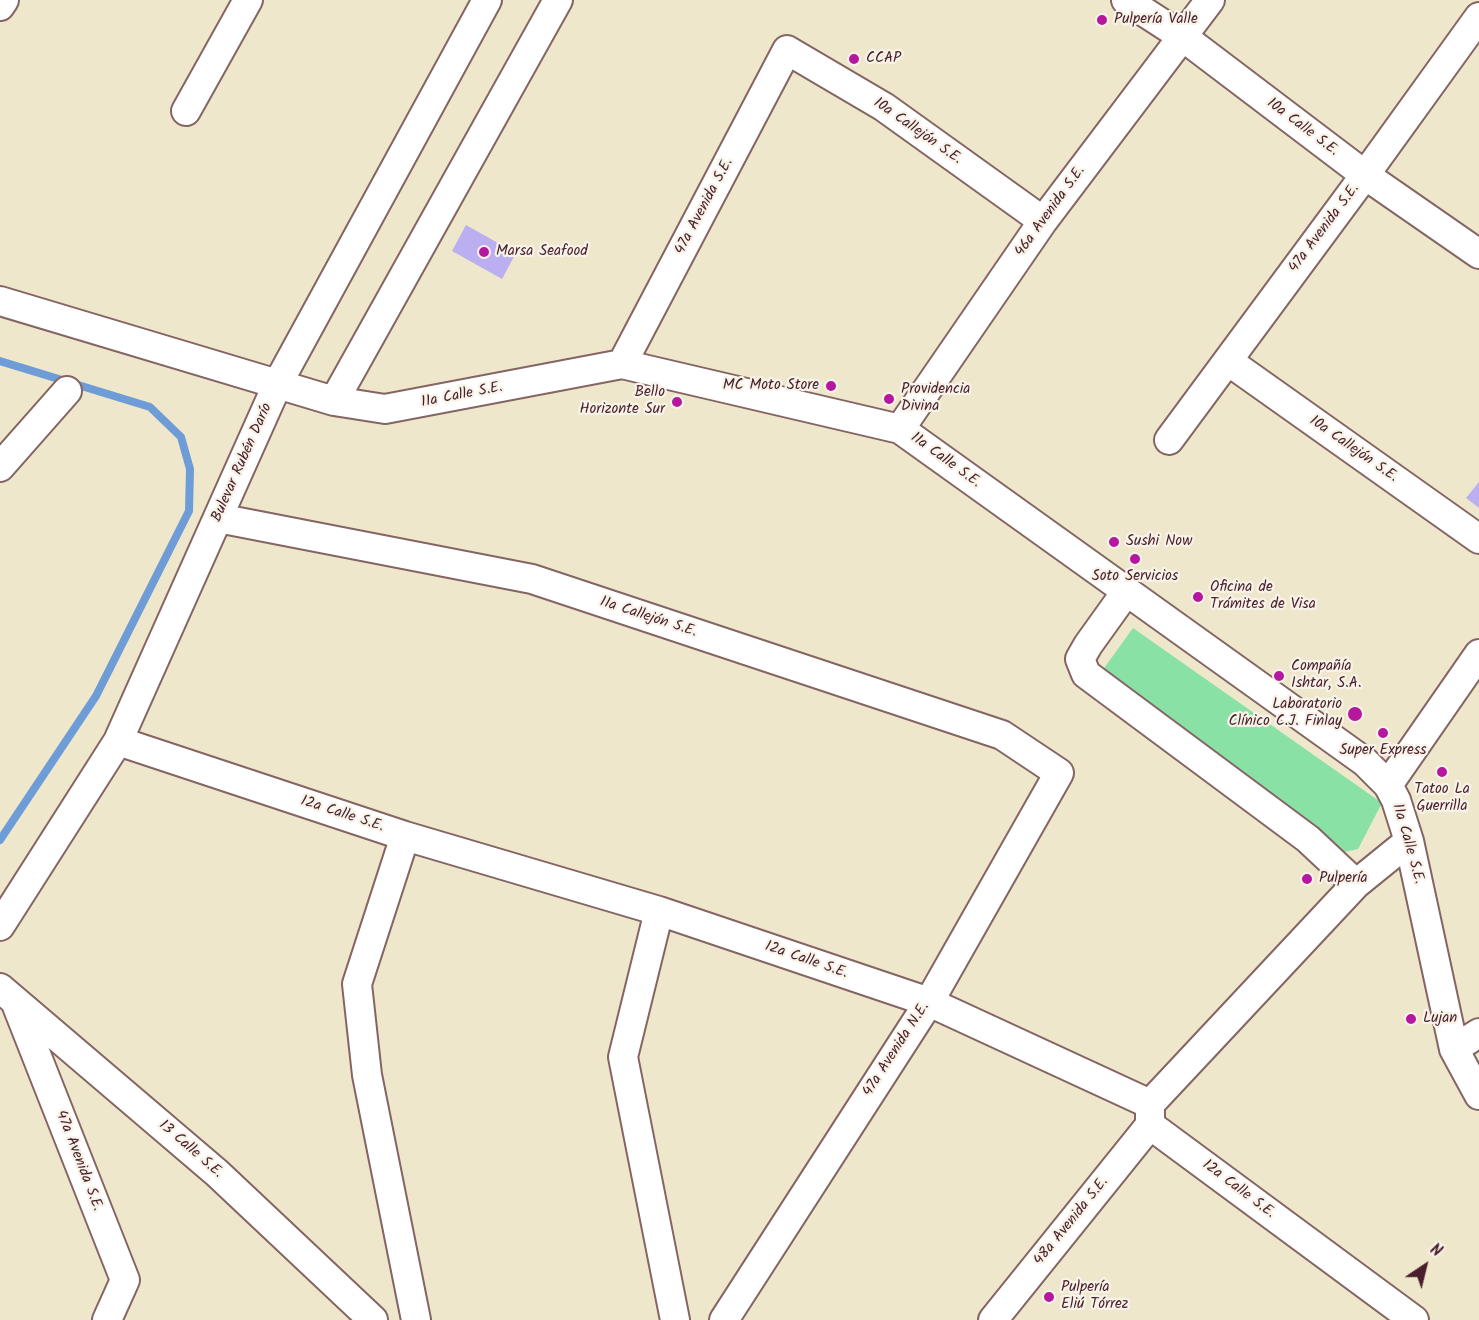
<!DOCTYPE html>
<html>
<head>
<meta charset="utf-8">
<style>
	body { margin:0 }
	#map { position:relative; width:1479px; height:1320px; overflow:hidden; background:#efe7cc; font-family:Kalam,sans-serif }
	canvas { display:block }
	.north { position:absolute; left:1395px; top:1236px; width:60px; height:60px; -webkit-text-stroke:4px #f7f3e8; paint-order:stroke; rotate:35deg; font-size:16px; font-weight:700; line-height:24px; text-align:center; color:#4a1f2b }
	.north::after { content:''; display:block; margin:auto; width:21px; height:27px; background:#4a1f2b; clip-path:polygon(50% 0,100% 100%,50% 72%,0 100%) }
</style>
</head>
<body>
<div id="map">
<canvas width="1479" height="1320"></canvas>
<div class="north">N</div>
</div>
<script>
const context = document.querySelector('canvas').getContext('2d');
context.lineJoin = 'round';
function fill(path, color) {
  context.fillStyle = color;
  context.fill(path, 'evenodd');
}
function poly(rows) {
  const path = new Path2D();
  for (const r of rows) {
    path.moveTo(r[0], r[1]);
    for (let i = 2; i < r.length; i += 2) path.lineTo(r[i], r[i + 1]);
  }
  return path;
}
function trace(path, color, width, dash) {
  context.strokeStyle = color;
  context.lineWidth = width;
  context.lineCap = dash ? 'butt' : 'round';
  context.setLineDash(dash || []);
  context.stroke(path);
}
function label(font, color, halo, rows, align = 'center') {
  context.font = font + ' Kalam,sans-serif';
  context.lineWidth = 4.5;
  context.setLineDash([]);
  context.textBaseline = 'middle';
  context.strokeStyle = halo;
  context.fillStyle = color;
  for (const [text, x, y, turn = 0] of rows) {
    context.save();
    context.translate(x, y);
    context.rotate((+turn || 0) * Math.PI / 180);
    context.textAlign = isNaN(turn) ? turn : align;
    if (halo) context.strokeText(text, 0, 0);
    context.fillText(text, 0, 0);
    context.restore();
  }
}
fill(poly([
	[1133,628,1382,803,1358,849,1340,853,1097,678]
]), '#89e1a5');
trace(poly([
	[0,361,150,407,181,437,190,469,189,511,96,696,0,840]
]), '#6e9cd6', 8);
fill(poly([
	[466,225,516,253,502,279,452,251],
	[1479,482,1479,508,1466,498]
]), '#bbaff2');
const minor = poly([
	[1126,0,1183,37,1365,175,1479,254],
	[0,6,4,0],
	[186,111,248,0],
	[0,301,334,401,385,409,622,364,900,429,1365,762,1388,785,1396,800,1409,841,1454,1049,1479,1095],
	[1228,361,1479,539],
	[622,364,787,50,884,107,1043,221],
	[334,401,558,0],
	[900,429,1043,221,1210,0],
	[1169,440,1365,175,1479,17],
	[0,467,67,391],
	[218,518,532,579,1002,735,1059,773,929,1002,724,1320],
	[1126,592,1088,645,1080,659,1086,674,1308,839,1356,884],
	[118,741,405,836,659,911,929,1002,1150,1104],
	[1388,785,1479,654],
	[405,836,357,984,367,1075,416,1320],
	[659,911,623,1057,675,1320],
	[0,926,118,741,278,383,487,0],
	[0,988,217,1173,373,1320],
	[17,1006,125,1280,107,1320],
	[1454,1049,1479,1033],
	[1150,1104,1356,884,1409,841],
	[1150,1104,1150,1125,1414,1320],
	[993,1320,1150,1125]
]);
trace(minor, '#846563', 32);
trace(minor, '#fff', 28);
for (const [x, y, r, color] of [
	[1102,20,6,"#b5179e"],
	[854,59,6,"#b5179e"],
	[484,252,6,"#b5179e"],
	[831,386,6,"#b5179e"],
	[889,399,6,"#b5179e"],
	[677,402,6,"#b5179e"],
	[1114,542,6,"#b5179e"],
	[1135,559,6,"#b5179e"],
	[1198,597,6,"#b5179e"],
	[1279,676,6,"#b5179e"],
	[1355,714,8,"#b5179e"],
	[1383,733,6,"#b5179e"],
	[1442,772,6,"#b5179e"],
	[1307,879,6,"#b5179e"],
	[1411,1019,6,"#b5179e"],
	[1049,1297,6,"#b5179e"]
]) {
  const dot = new Path2D();
  dot.arc(x, y, r, 0, 2 * Math.PI);
  context.fillStyle = color;
  context.fill(dot);
  trace(dot, '#f7f3e8', 2);
}
label('15px', '#4a1f2b', '#f7f3e8', [
	["Pulpería Valle",1114,20],
	["CCAP",866,59],
	["Marsa Seafood",496,252],
	["MC Moto Store",819,386,"right"],
	["Providencia",901,390],
	["Divina",901,407],
	["Bello",665,393,"right"],
	["Horizonte Sur",665,410,"right"],
	["Sushi Now",1126,542],
	["Soto Servicios",1135,577,"center"],
	["Oficina de",1210,588],
	["Trámites de Visa",1210,605],
	["Compañía",1291,667],
	["Ishtar, S.A.",1291,684],
	["Laboratorio",1342,705,"right"],
	["Clínico C.J. Finlay",1342,722,"right"],
	["Super Express",1383,751,"center"],
	["Tatoo La",1442,790,"center"],
	["Guerrilla",1442,807,"center"],
	["Pulpería",1319,879],
	["Lujan",1423,1019],
	["Pulpería",1061,1288],
	["Eliú Tórrez",1061,1305]
], 'left');
label('15px', '#4a1f2b', '#f7f3e8', [
	["10a Calle S.E.",1302,128,37],
	["10a Callejón S.E.",917,132,35],
	["47a Avenida S.E.",705,207,-62],
	["46a Avenida S.E.",1051,212,-54],
	["47a Avenida S.E.",1325,229,-53],
	["11a Calle S.E.",462,396,-11],
	["10a Callejón S.E.",1353,450,35],
	["11a Calle S.E.",945,461,36],
	["Bulevar Rubén Darío",243,463,-66],
	["11a Callejón S.E.",648,618,18],
	["12a Calle S.E.",342,815,18],
	["11a Calle S.E.",1407,844,74],
	["12a Calle S.E.",806,961,19],
	["47a Avenida N.E.",897,1050,-57],
	["13 Calle S.E.",190,1150,41],
	["47a Avenida S.E.",78,1161,69],
	["12a Calle S.E.",1238,1190,37],
	["48a Avenida S.E.",1072,1222,-51]
]);
</script>
</body>
</html>
